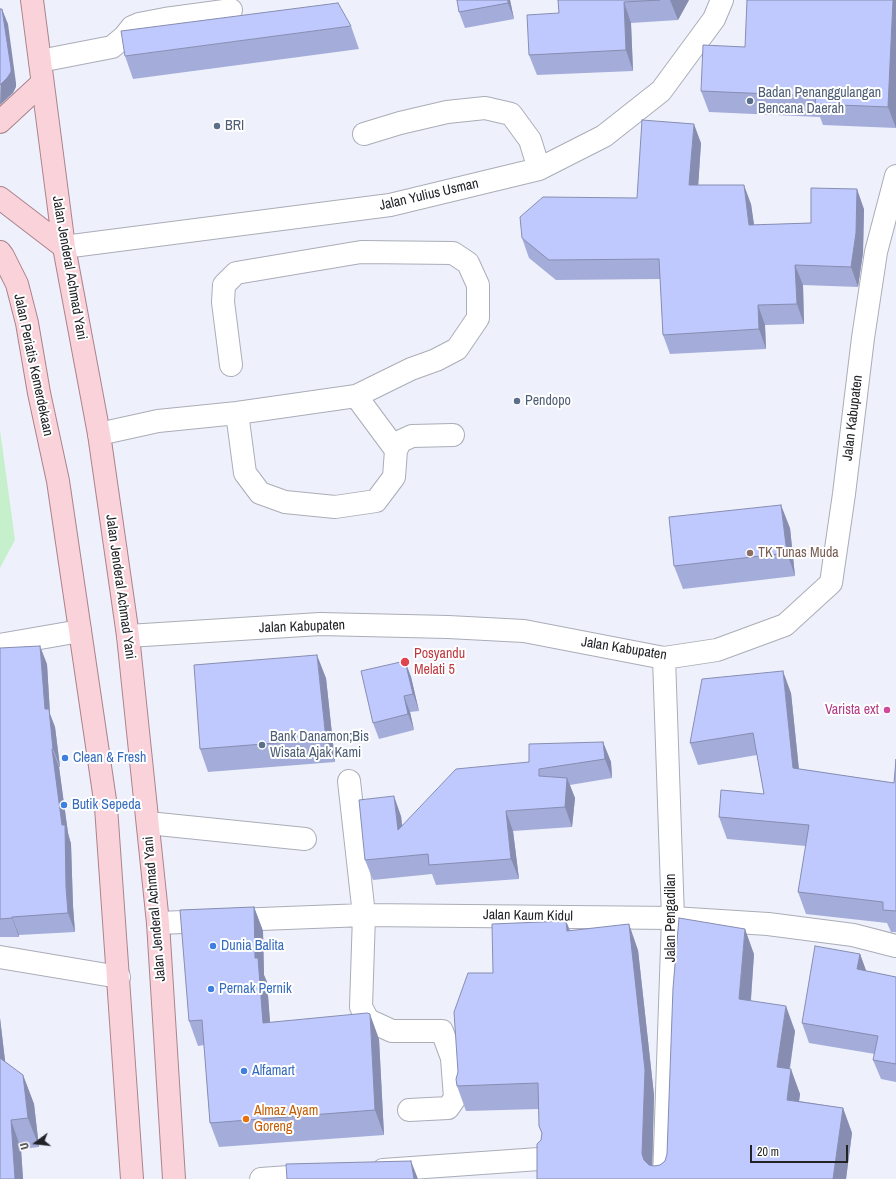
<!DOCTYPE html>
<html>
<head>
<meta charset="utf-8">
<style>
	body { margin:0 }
	#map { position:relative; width:896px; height:1179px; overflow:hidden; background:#eef1fc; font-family:"Archivo Narrow",sans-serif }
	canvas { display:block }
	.north { position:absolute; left:16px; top:1123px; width:40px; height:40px; -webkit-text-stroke:3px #fff; paint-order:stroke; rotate:255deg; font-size:11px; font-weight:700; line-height:16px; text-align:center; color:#222327 }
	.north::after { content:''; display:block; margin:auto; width:14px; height:18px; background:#222327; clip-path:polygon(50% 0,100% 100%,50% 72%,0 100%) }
	.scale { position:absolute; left:750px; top:1145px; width:98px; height:18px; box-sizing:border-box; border:2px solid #222327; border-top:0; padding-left:5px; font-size:12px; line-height:14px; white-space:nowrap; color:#222327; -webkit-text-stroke:3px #fff; paint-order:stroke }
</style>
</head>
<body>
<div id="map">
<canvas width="896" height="1179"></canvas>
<div class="north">U</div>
<div class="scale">20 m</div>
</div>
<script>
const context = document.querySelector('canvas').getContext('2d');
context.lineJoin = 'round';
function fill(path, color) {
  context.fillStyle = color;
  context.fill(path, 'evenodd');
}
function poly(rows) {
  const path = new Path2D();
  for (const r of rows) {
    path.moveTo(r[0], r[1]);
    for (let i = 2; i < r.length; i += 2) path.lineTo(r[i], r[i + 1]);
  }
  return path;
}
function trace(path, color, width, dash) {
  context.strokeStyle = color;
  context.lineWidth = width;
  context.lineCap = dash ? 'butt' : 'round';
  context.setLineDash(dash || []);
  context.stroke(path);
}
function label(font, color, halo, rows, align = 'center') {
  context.font = font + ' "Archivo Narrow",sans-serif';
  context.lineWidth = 4;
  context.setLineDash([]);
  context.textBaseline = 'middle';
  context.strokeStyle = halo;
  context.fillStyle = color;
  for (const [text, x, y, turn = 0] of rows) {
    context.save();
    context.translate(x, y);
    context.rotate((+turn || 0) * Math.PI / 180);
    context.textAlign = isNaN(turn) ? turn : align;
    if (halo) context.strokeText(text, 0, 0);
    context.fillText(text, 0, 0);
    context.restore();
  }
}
fill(poly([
	[0,430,15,540,0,568]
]), '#c6f0cb');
const minor = poly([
	[40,61,112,47,124,37,132,27,139,24,165,19,231,10],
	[364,134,400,123,447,112,485,108,511,114,530,140,539,169],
	[64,247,390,205,539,169,604,136,661,91,714,19,722,0],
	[356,396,396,450],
	[237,413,245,473,260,493,285,502,335,507,376,501,394,477,396,450,401,441,412,436,453,435],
	[99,434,158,421,237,413,356,396,411,369,436,360,457,349,478,318,478,285,468,263,453,253,361,252,236,273,224,285,223,302,231,365],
	[128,636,320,624,448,627,524,631,664,658,717,650,785,625,831,583,844,494,863,338,876,252,896,176],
	[0,645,80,631],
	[664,658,673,918,664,1179],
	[349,781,364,915,361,1007,368,1020,392,1031,442,1031,452,1058,455,1098,448,1108,409,1110],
	[148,823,305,839],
	[158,923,364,915,673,918,768,924,853,935,896,946],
	[0,957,119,977],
	[383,1170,539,1159],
	[261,1179,317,1175]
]);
const major = poly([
	[32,0,64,247,99,434,128,636,158,923,174,1179],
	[0,122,42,83],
	[0,198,64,247],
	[0,252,3,256,17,284,27,323,39,393,58,481,106,807,132,1179]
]);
trace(minor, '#aaadb7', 24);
trace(major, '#ac828c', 24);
trace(minor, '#fff', 22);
trace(major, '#fad3da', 22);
fill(poly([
	[457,0,510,0,514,19,465,28,459,12],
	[558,0,689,0,678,20,631,23,633,71,537,75,529,55,559,13],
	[896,0,896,128,823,125,820,117,709,112,701,91,745,47],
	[351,26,359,49,133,79,125,56],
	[701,143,698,185,751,204,754,225,811,223,864,209,863,253,858,287,803,285,804,324,765,325,766,349,670,354,663,335,660,279,556,280,529,258,522,238,637,198],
	[790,528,795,576,683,589,674,566],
	[0,648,47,664,50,714,55,727,60,767,59,767,68,833,71,844,73,906,75,932,19,935,19,937,0,937],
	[405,661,411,677,419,711,410,712,414,730,379,739,373,723],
	[326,678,335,762,208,772,200,749],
	[791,693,799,769,894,783,896,759,896,932,891,932,887,923,806,914,798,892,806,846,727,839,719,817,764,794,757,755,698,765,690,743],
	[603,742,611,762,612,778,570,785,575,798,572,827,513,831,519,879,436,885,432,874,373,880,365,860,401,816,402,825,529,762],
	[254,907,263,931,264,975,267,982,270,1023,379,1039,384,1135,219,1147,210,1123,204,1045,198,1046,189,1021],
	[566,921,570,930,638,950,654,1095,652,1166,654,1166,660,1165,665,1161,754,954,751,1001,795,1031,790,1069,800,1094,799,1101,843,1108,852,1133,846,1179,537,1179,541,1140,542,1134,539,1126,539,1109,466,1111,457,1086,458,1072,493,973],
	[860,954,866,971,896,977,896,1082,881,1079,873,1060,875,1054,809,1043,802,1023],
	[0,1018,5,1062,23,1075,34,1104,39,1147,21,1149,23,1179,0,1179]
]), '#a4adda');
fill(poly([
	[508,0,510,0,514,19,508,3],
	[670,0,689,0,678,20],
	[893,0,896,0,896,128,888,107],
	[624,2,631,23,633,71,626,50],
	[2,9,8,24,16,83,16,87,13,93,0,105],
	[694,124,701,143,697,205,689,185],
	[744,185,751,204,757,245,749,225],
	[857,189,864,209,863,253,858,287,851,267],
	[795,265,803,285,804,324,797,304],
	[758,305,765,325,766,349,759,329],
	[781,505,790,528,795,576,787,553],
	[40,646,47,664,50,714,55,727,60,767,53,749,45,709],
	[317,655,326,678,335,762,326,739],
	[405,661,411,677,419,711,413,694],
	[783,671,791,693,801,790,793,768],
	[404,696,410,712,414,730,408,714],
	[603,742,611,762,612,778,605,759],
	[52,749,59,767,68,833,71,844,73,906,75,932,68,913,62,825],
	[567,778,575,798,572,827,565,807],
	[394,796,401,816,405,850,398,830],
	[506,811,513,831,519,879,511,859],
	[254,907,263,931,264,975,267,982,272,1048,263,1023,255,958],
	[12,917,19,935,19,937,12,918],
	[566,921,575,946,567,931],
	[629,924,638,950,654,1095,652,1179,644,1160,642,1154],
	[745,929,754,954,749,1024,739,999],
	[860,954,867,973,857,969],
	[786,1006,795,1031,786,1092,777,1067],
	[370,1014,379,1039,384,1135,375,1110],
	[0,1018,8,1085,0,1062],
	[791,1069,800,1094,796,1125,787,1100],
	[23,1075,34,1104,39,1147,28,1118],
	[843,1108,852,1133,846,1179,833,1179],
	[11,1120,21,1149,23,1179,15,1179],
	[411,1161,418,1179,414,1179]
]), '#868db1');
const building = poly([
	[457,0,508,0,508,3,459,12,457,0],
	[558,0,660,0,624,2,626,50,529,55,527,15,559,13,558,0],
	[747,0,893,0,888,107,815,104,816,96,701,91,703,45,745,47,747,0],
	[338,3,351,26,125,56,121,31,338,3],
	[0,9,2,9,11,68,11,72,7,78,0,85,0,9],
	[642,120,694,124,689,185,744,185,749,225,811,223,811,188,857,189,856,233,851,267,795,265,797,304,758,305,759,329,663,335,659,259,549,260,522,238,520,217,543,197,637,198,642,120],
	[781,505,787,553,674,566,669,517,781,505],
	[40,646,45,709,49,709,53,749,52,749,62,825,65,825,66,887,68,913,12,917,12,918,0,919,0,648,40,646],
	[317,655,326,739,200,749,194,665,317,655],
	[405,661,413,694,404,696,408,714,373,723,361,671,405,661],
	[783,671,793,768,894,783,896,759,896,911,883,910,883,902,798,892,809,825,719,817,721,790,764,794,753,733,690,743,702,679,783,671],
	[603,742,605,759,539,769,539,776,567,778,565,807,506,811,511,859,429,865,428,854,365,860,359,800,394,796,398,830,456,769,529,762,529,744,603,742],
	[254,907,255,958,258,958,263,1023,367,1013,370,1014,375,1110,210,1123,202,1020,189,1021,180,910,254,907],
	[679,918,745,929,739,999,786,1006,777,1067,791,1069,787,1100,843,1108,833,1179,537,1179,537,1144,541,1140,542,1133,539,1126,538,1083,457,1086,456,1079,458,1072,454,1012,468,973,493,973,492,924,566,921,567,931,629,924,645,1070,642,1154,644,1160,649,1165,654,1166,660,1165,665,1161,667,1154,673,988,679,918],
	[815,946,860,954,857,969,896,977,896,1064,873,1060,878,1036,802,1023,815,946],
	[0,1058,23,1075,28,1118,11,1120,15,1179,0,1179,0,1058],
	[411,1161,414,1179,287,1179,286,1164,411,1161]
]);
fill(building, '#bfc9fd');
trace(building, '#868db1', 1);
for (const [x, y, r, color] of [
	[750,101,4,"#5c6f8a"],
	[217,126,4,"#5c6f8a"],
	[517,401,4,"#5c6f8a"],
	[750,553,4,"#8d6e63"],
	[405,662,5,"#e0444e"],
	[887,710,4,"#d1479c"],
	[262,745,4,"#5c6f8a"],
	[65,758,4,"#3f7fe0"],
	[64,805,4,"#3f7fe0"],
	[213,946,4,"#3f7fe0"],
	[211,989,4,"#3f7fe0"],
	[244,1071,4,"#3f7fe0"],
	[246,1119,4,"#e8710a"]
]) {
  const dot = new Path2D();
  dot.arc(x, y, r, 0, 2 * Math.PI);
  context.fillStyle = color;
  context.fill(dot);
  trace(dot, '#fff', 1.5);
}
label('14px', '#4e5e75', '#fff', [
	["Badan Penanggulangan",758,93],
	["Bencana Daerah",758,109],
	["BRI",225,126],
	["Pendopo",525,401],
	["Bank Danamon;Bis",270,737],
	["Wisata Ajak Kami",270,753]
], 'left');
label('14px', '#222327', '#fff', [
	["Jalan Yulius Usman",429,195,-13],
	["Jalan Jenderal Achmad Yani",69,268,80],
	["Jalan Periatis Kemerdekaan",33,365,78],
	["Jalan Kabupaten",853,418,-83],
	["Jalan Jenderal Achmad Yani",120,587,82],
	["Jalan Kabupaten",302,627,-2],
	["Jalan Kabupaten",624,649,9],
	["Jalan Jenderal Achmad Yani",155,909,-95],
	["Jalan Kaum Kidul",528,916,1],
	["Jalan Pengadilan",671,918,-90]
]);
label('14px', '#785e54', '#fff', [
	["TK Tunas Muda",758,553]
], 'left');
label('14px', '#be3a42', '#fff', [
	["Posyandu",414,654],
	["Melati 5",414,670]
], 'left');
label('14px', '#b23c85', '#fff', [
	["Varista ext",879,710]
], 'right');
label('14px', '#366cbe', '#fff', [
	["Clean & Fresh",73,758],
	["Butik Sepeda",72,805],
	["Dunia Balita",221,946],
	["Pernak Pernik",219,989],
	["Alfamart",252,1071]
], 'left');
label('14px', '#c56008', '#fff', [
	["Almaz Ayam",254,1111],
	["Goreng",254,1127]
], 'left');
</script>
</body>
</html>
